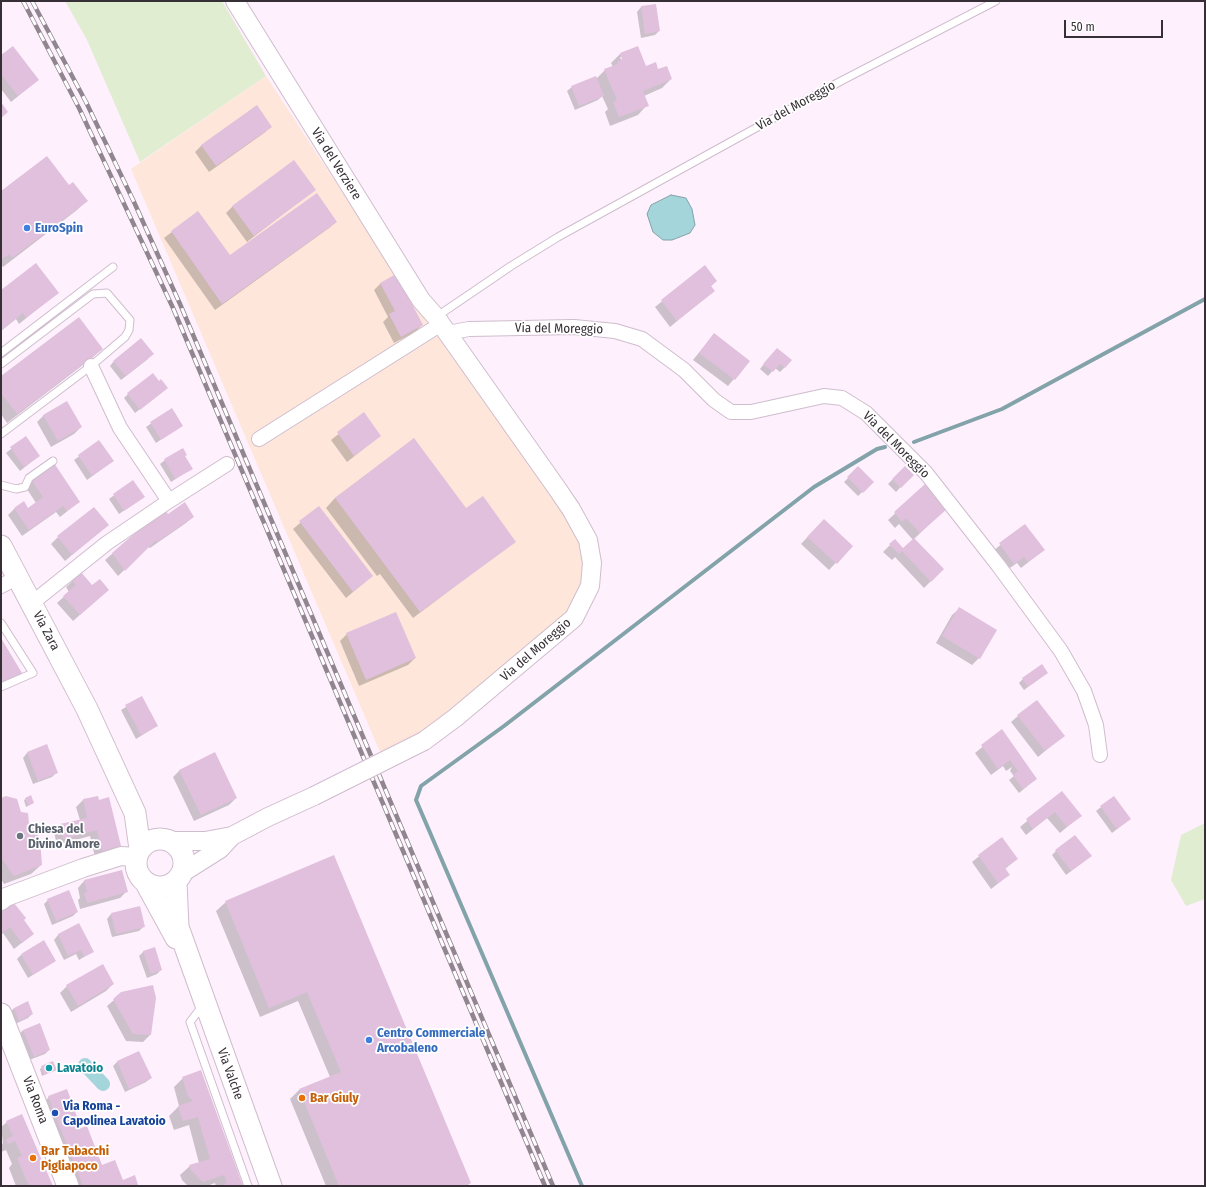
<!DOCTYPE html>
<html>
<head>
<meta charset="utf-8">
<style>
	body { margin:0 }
	#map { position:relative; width:1206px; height:1187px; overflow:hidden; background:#fff0fd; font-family:"Fira Sans Condensed",sans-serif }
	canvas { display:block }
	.frame { position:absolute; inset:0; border:2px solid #362f35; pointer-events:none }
	.scale { position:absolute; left:1064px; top:20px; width:99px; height:18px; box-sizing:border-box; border:2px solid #362f35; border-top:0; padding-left:5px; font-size:12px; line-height:14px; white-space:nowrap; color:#362f35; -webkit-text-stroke:3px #fff; paint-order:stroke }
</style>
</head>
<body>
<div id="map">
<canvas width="1206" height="1187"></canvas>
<div class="frame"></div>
<div class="scale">50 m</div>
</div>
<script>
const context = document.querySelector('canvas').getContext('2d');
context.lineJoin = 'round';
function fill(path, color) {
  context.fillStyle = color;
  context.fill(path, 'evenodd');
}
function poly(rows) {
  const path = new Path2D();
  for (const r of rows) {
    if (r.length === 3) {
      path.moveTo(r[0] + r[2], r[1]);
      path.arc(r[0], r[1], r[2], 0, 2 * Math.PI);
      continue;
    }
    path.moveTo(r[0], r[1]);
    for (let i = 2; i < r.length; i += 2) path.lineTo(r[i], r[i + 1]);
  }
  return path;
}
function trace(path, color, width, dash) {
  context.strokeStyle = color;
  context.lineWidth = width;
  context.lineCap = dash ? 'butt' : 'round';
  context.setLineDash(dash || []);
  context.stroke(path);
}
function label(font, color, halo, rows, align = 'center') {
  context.font = font + ' "Fira Sans Condensed",sans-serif';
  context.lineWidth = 3.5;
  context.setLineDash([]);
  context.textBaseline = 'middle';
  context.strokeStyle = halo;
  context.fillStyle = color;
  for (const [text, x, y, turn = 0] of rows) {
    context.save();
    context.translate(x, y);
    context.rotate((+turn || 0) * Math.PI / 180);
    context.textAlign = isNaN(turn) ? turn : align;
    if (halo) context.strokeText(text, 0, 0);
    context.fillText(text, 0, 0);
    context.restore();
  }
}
fill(poly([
	[266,76,427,322,537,472,573,525,584,556,585,583,569,610,539,638,430,726,407,741,380,752,131,169]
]), '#fee6db');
fill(poly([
	[65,1,222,1,266,76,140,162,87,40],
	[1205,823,1205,899,1186,906,1171,880,1181,835]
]), '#e0edd1');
const water = poly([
	[671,195,686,198,692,209,695,225,690,233,672,240,663,240,653,232,647,214,651,205,671,195]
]);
fill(water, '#a3d5db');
trace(water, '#82a3a9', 1);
fill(poly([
	[655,5,659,31,655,35,641,38,637,12,641,7],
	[620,54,646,68,658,70,671,79,662,88,644,96,647,105,638,115,610,126,605,112,608,109,602,96,598,100,575,110,567,91,572,87,596,79,605,70,613,67,611,63],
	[620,57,623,57,623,64],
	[1,56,38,80,11,102,1,89],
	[271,127,264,133,209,172,195,152,202,145],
	[69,187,86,201,77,210,3,267,1,264,1,192],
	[314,190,247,242,226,213,233,206],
	[198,212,230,257,336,222,329,228,215,310,164,238],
	[705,266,716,281,710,287,713,291,670,327,655,307],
	[381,283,422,325,415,332,394,343,383,322,388,317,374,290],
	[1,291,57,293,19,324,16,319,1,331],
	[714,334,749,361,728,386,693,360],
	[102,349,92,358,7,423,1,414,1,377],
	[773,353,785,367,780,372,775,368,768,376,760,369],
	[148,359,121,380,110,366,114,361],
	[159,382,167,388,135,413,124,398,128,394],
	[172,409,182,425,156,443,146,427],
	[364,414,380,436,347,462,331,440],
	[44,415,81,427,74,434,51,447,37,422],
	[26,437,39,456,20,471,6,453],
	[414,439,465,508,514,542,413,618,380,574,377,576,326,508,335,498],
	[99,442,113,461,87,480,74,460],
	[184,456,191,469,171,482,160,464,165,460],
	[905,467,912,475,896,492,888,484],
	[858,468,873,482,858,496,844,482],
	[31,480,79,502,60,517,56,512,22,536,8,515,14,509,28,509,36,503,25,486],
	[133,481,144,497,119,514,109,499],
	[925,486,939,515,914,539,943,569,924,588,895,557,892,560,883,552,895,540,903,549,913,540,899,524,895,528,888,520],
	[319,507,372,576,346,598,293,529],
	[167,515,193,517,186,523,150,548,148,547,118,576,105,560,143,527],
	[107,525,65,561,51,544,58,537],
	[1025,525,1044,550,1021,568,1017,563,1007,570,993,551],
	[817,527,852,546,829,570,801,544],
	[81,573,101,596,73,621,57,603,69,592,66,587],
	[959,609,979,658,972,665,936,643,952,615],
	[347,634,415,658,408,665,359,686,340,641],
	[1047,673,1024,690,1019,683,1023,679],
	[142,697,157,726,136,739,121,710],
	[1018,716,1063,736,1038,757,1011,722],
	[1002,731,1036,779,1019,793,1009,780,1014,776,1010,771,1012,767,1006,771,1003,766,991,775,975,753],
	[46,746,57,772,52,777,33,784,23,758,27,753],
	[180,770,236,798,229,805,194,821,173,777],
	[1062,792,1080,816,1060,833,1047,818,1026,835,1020,827],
	[97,797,120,846,113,853,95,857,90,836,57,845,54,832,60,825,80,820,76,807,83,800],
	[1114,797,1125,823,1112,833,1096,811],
	[1,799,21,813,28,823,41,865,31,874,4,884,1,879],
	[26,799,33,803,26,807,24,800],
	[1002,838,1017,859,1005,869,1009,875,991,889,972,862],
	[1056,851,1086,860,1066,875,1052,855],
	[334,857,470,1183,467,1186,326,1186,290,1099,299,1090,330,1077,298,1001,260,1017,216,911,226,902],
	[84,881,127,891,120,898,80,909,78,900,80,898,78,888],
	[48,900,77,912,73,916,52,925,44,904],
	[1,914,23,920,33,934,14,949,3,933,1,935],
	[111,914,144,926,139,931,112,937,107,919],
	[79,925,92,952,79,960,76,954,64,960,54,940,58,935],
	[144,951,161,970,157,974,147,978,139,956],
	[21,955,55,961,28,978,17,959],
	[113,984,106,991,71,1012,60,993,67,986],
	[114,1000,150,1035,143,1042,126,1041,107,1006],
	[14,1008,32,1014,28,1018,15,1024,10,1013],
	[23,1030,49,1050,45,1054,29,1060,19,1035],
	[139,1052,151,1078,146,1082,125,1092,113,1066,117,1062],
	[42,1067,56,1069,42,1076,40,1069],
	[183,1078,241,1186,216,1186,215,1183,207,1186,188,1186,182,1180,180,1175,190,1166,199,1163,189,1125,174,1130,169,1116,179,1106,174,1087],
	[49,1097,80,1129,102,1166,122,1181,137,1184,135,1186,70,1186,40,1106],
	[7,1122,52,1186,16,1186,9,1168,12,1164,6,1150,1,1152,1,1145,3,1143,1,1127]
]), '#0003');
trace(poly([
	[914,442,1002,409,1205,299],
	[582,1186,416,800,421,786,504,726,814,487,877,449,885,447]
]), '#82a3a9', 4);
trace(poly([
	[85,1065,103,1084]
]), '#a3d5db', 14);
fill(poly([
	[656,4,660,31,645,34,641,6],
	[13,46,39,80,18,96,1,74,1,55],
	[638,46,646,66,656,62,658,69,667,66,672,79,643,91,649,106,619,117,613,102,617,100,604,69,618,64,617,62,622,59,620,53],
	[596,76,604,96,579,106,571,86],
	[1,102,8,112,1,118],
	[257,105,272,127,216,166,201,145],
	[47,156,69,185,73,182,88,201,12,258,9,254,1,260,1,191],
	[294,160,316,190,254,236,232,206],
	[317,193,337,222,222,304,171,231,198,211,230,255],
	[36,263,59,293,26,318,23,313,1,330,1,290],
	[705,265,717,281,711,286,715,291,677,321,661,300],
	[396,274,423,325,401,337,389,314,395,311,380,283],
	[79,317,103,349,17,414,1,393,1,376],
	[714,333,750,361,735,380,699,353],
	[141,338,154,354,126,376,113,361],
	[777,348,792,360,785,368,780,364,773,372,763,364],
	[153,373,159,381,161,379,168,388,140,410,127,393],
	[67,401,82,427,58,441,43,415],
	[172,408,183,426,161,440,150,422],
	[364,412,381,436,354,456,337,432],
	[26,436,40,456,24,467,10,447],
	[414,438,466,508,483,496,516,542,420,612,335,498],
	[99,440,114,461,92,476,78,455],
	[183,448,187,455,185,456,193,469,175,479,164,459],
	[54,463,80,502,67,511,63,506,29,530,14,508,24,501,28,508,43,497,31,479],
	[858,466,874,482,863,493,847,477],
	[905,466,914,475,901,488,892,479],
	[133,480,145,497,124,511,113,494],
	[925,484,947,509,920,533,906,518,902,522,894,512],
	[185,502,194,517,157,542,155,541,125,571,112,553,143,526,166,511,168,514],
	[319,506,373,576,353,592,299,521],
	[94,507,109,525,72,555,57,536],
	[824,519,853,546,837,564,807,537],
	[1025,524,1045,550,1028,562,1024,557,1014,564,999,543],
	[914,538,944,569,931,582,902,551,899,554,889,544,895,539,903,548],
	[81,572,92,585,100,579,109,590,80,615,63,596,76,585,72,580],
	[959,607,997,630,980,659,942,636],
	[396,612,416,658,366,680,346,633],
	[1,638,22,673,4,684,1,679],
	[1042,664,1048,673,1028,687,1022,678],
	[142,696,158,726,141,735,125,705],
	[1037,700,1065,736,1045,751,1017,715],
	[1002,729,1037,779,1023,789,1013,775,1018,771,1010,760,998,769,981,745],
	[47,744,58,773,38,781,27,752],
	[215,752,237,798,201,815,179,770],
	[1062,791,1082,816,1067,827,1055,812,1033,829,1026,819],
	[31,795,34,803,28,806,25,798],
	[6,796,17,799,21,812,28,813,29,823,37,832,40,839,42,865,14,876,1,857,1,798],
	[98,796,99,800,109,797,121,846,102,851,97,830,63,839,60,824,87,818,83,799],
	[1114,796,1131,819,1117,829,1100,806],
	[1075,835,1092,856,1071,871,1055,850],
	[1002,837,1018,859,1005,868,1010,875,998,883,978,855],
	[334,855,471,1183,465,1186,339,1186,299,1089,341,1072,307,992,269,1008,225,901],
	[122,870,128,892,87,903,84,893,87,892,84,880],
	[69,890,78,912,56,921,47,899],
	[14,903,26,918,24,920,34,934,22,943,10,927,1,934,1,912],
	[140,906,145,927,116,934,111,913],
	[79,923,94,952,84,957,81,950,68,956,58,934],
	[44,940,56,961,33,975,21,954],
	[155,947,162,970,151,974,143,951],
	[103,964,114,984,78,1006,66,985],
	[153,985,156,998,151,1035,133,1034,113,999,121,992],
	[28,1001,33,1014,19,1021,14,1008],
	[40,1023,50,1050,34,1057,23,1030],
	[139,1051,152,1078,129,1089,117,1061],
	[53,1061,57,1070,44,1075,41,1066],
	[201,1070,243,1186,219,1186,227,1183,224,1175,203,1182,191,1170,189,1165,210,1159,198,1117,183,1121,178,1106,193,1101,188,1096,182,1077],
	[67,1089,81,1128,87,1126,102,1165,115,1160,123,1180,135,1175,138,1185,83,1186,48,1096],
	[22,1114,53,1186,29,1186,17,1158,22,1156,15,1141,8,1144,6,1139,13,1136,6,1121]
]), '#e0c0dd');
const service = poly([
	[436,317,511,266,558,237,841,81,996,1],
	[1,353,113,267],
	[1,364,93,294,107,293,130,320,129,330,125,337,91,366,1,434],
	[1,485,16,489,25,487,29,478,53,461],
	[1,623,33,673,1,687],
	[203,1005,190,1022,248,1186]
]);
const minor = poly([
	[447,333,469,329,574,327,615,331,642,339,684,370,714,400,731,412,751,412,824,396,842,398,866,413,926,473,998,565,1061,651,1084,691,1096,725,1100,755],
	[259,439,441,324],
	[169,501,227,464],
	[1,586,18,577],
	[32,603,107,543,169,501,120,428,91,366]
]);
const tertiary = poly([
	[235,1,421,300,436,317,556,487,571,509,588,540,592,563,590,586,574,618,455,718,424,741],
	[170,841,205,841,232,836],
	[182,873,220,849,232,836,268,817,314,796],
	[1,901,6,897,83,868,121,856,136,857]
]);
const secondary = poly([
	[1,546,87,709,135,813,140,849],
	[160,863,24],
	[176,882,178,927,271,1186],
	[147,885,176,938],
	[1,1014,68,1186]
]);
trace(service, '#cfbdcd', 9);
trace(minor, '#cfbdcd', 16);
trace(tertiary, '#cfbdcd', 20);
trace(secondary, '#cfbdcd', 23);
trace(service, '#fff', 7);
trace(minor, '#fff', 14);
trace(tertiary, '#fff', 18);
trace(secondary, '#fff', 21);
const rail = poly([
	[23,1,79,108,173,308,545,1186],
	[32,1,86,102,134,202,180,304,553,1186]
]);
trace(rail, '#90868f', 4.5);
trace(rail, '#fff', 3, [9]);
const tertiaryBridge = poly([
	[314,796,424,741]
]);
trace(tertiaryBridge, '#cfbdcd', 20, []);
trace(tertiaryBridge, '#fff', 18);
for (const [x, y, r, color] of [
	[27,228,4,"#3f7fe0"],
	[20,836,4,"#6b7280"],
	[369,1040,4,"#3f7fe0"],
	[49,1068,4,"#0f9aa8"],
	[302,1098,4,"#e8710a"],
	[55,1113,4,"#1a4fb4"],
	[33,1158,4,"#e8710a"]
]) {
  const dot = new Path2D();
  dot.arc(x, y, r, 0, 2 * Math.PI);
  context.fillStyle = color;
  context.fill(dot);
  trace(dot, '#fff', 1.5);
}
label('13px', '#362f35', '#fff', [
	["Via del Moreggio",796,106,-29],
	["Via del Verziere",336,164,58],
	["Via del Moreggio",559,329,1],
	["Via del Moreggio",896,445,45],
	["Via Zara",46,631,62],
	["Via del Moreggio",536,650,-41],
	["Via Valche",230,1074,70],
	["Via Roma",35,1100,69]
]);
label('bold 13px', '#366cbe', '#fff', [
	["EuroSpin",35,228],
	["Centro Commerciale",377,1033],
	["Arcobaleno",377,1048]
], 'left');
label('bold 13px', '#5b616d', '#fff', [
	["Chiesa del",28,829],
	["Divino Amore",28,844]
], 'left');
label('bold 13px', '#0d838f', '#fff', [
	["Lavatoio",57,1068]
], 'left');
label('bold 13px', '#c56008', '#fff', [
	["Bar Giuly",310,1098],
	["Bar Tabacchi",41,1151],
	["Pigliapoco",41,1166]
], 'left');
label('bold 13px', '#164399', '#fff', [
	["Via Roma -",63,1106],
	["Capolinea Lavatoio",63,1121]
], 'left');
</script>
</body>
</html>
